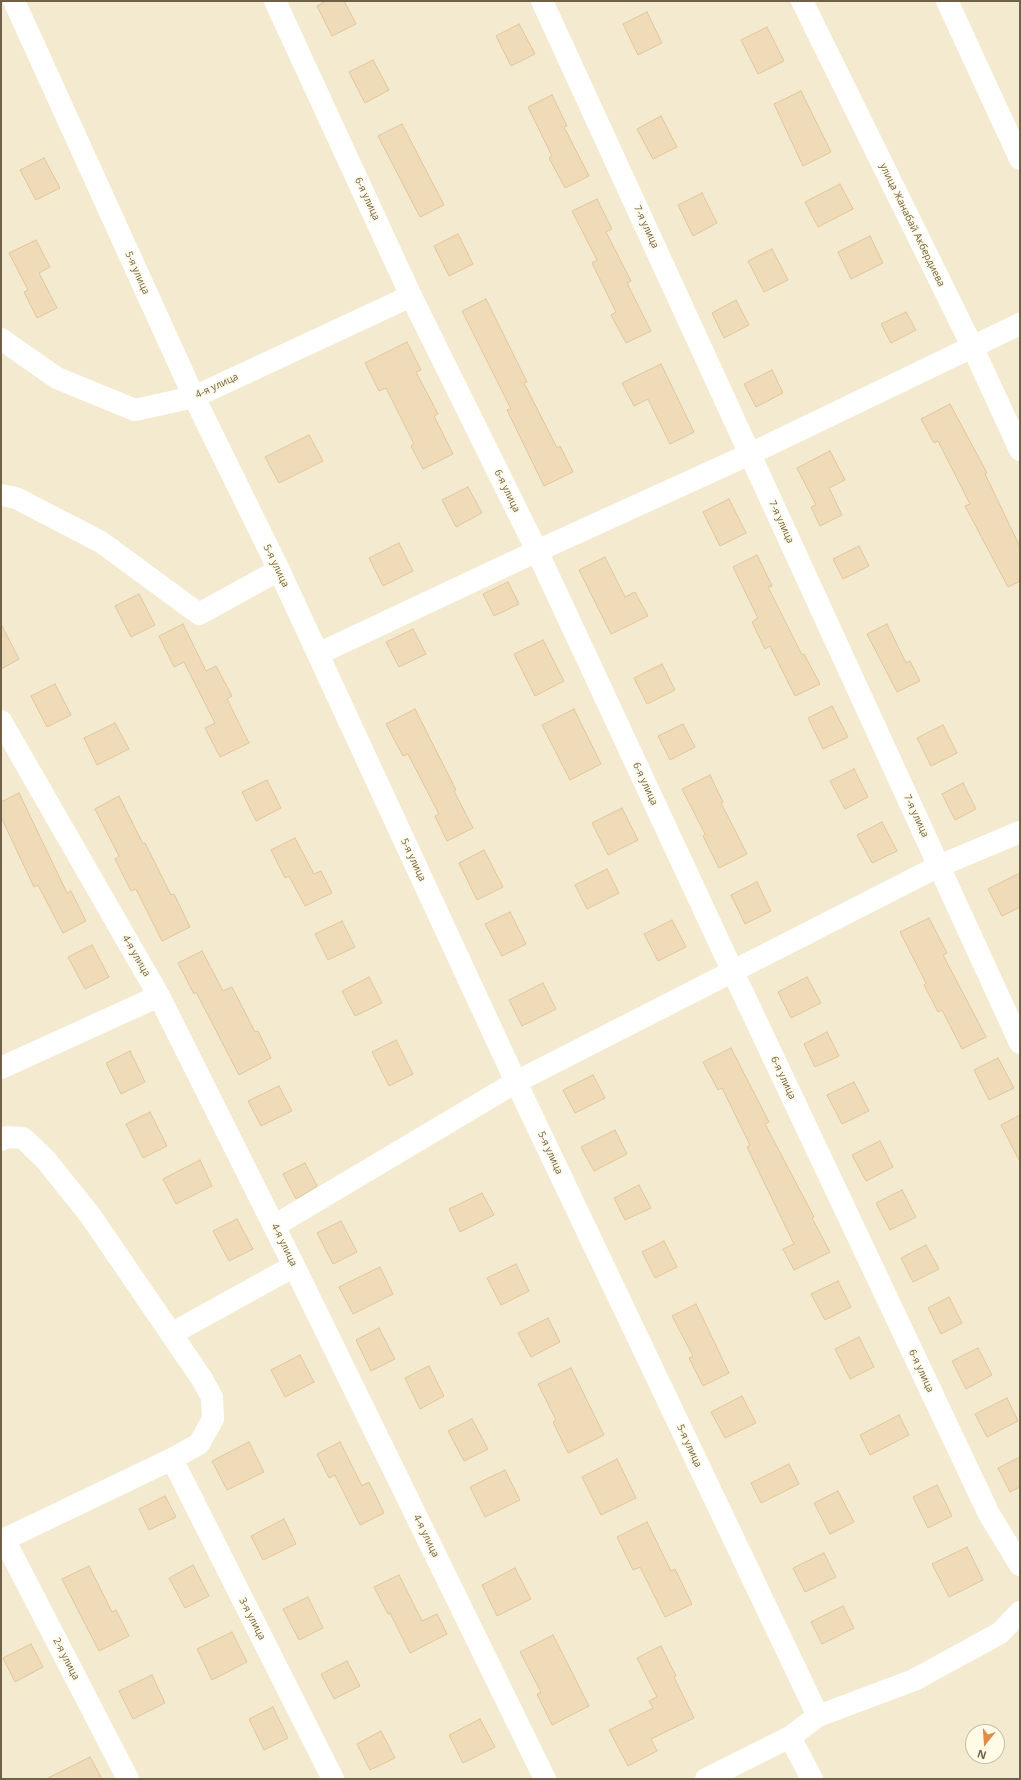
<!DOCTYPE html>
<html>
<head>
<meta charset="utf-8">
<style>
	body { margin:0 }
	#map { position:relative; width:1021px; height:1780px; overflow:hidden; background:#fbf7e0; font-family:"Open Sans",sans-serif }
	canvas { display:block }
	.frame { position:absolute; inset:0; border:2px solid #716048; pointer-events:none }
	.north { position:absolute; left:965px; top:1724px; width:40px; height:40px; box-sizing:border-box; background:#fffbe6; border:1px solid #c6bda7; border-radius:50%; rotate:197deg; font-size:11px; font-weight:700; line-height:16px; text-align:center; color:#716048 }
	.north::after { content:''; display:block; margin:auto; width:14px; height:18px; background:#e38e48; clip-path:polygon(50% 0,100% 100%,50% 72%,0 100%) }
</style>
</head>
<body>
<div id="map">
<canvas width="1021" height="1780"></canvas>
<div class="frame"></div>
<div class="north">N</div>
</div>
<script>
const context = document.querySelector('canvas').getContext('2d');
context.lineJoin = 'round';
function fill(path, color) {
  context.fillStyle = color;
  context.fill(path, 'evenodd');
}
function poly(rows) {
  const path = new Path2D();
  for (const r of rows) {
    path.moveTo(r[0], r[1]);
    for (let i = 2; i < r.length; i += 2) path.lineTo(r[i], r[i + 1]);
  }
  return path;
}
function trace(path, color, width, dash) {
  context.strokeStyle = color;
  context.lineWidth = width;
  context.lineCap = dash ? 'butt' : 'round';
  context.setLineDash(dash || []);
  context.stroke(path);
}
function label(font, color, halo, rows, align = 'center') {
  context.font = font + ' "Open Sans",sans-serif';
  context.lineWidth = 3;
  context.setLineDash([]);
  context.textBaseline = 'middle';
  context.strokeStyle = halo;
  context.fillStyle = color;
  for (const [text, x, y, turn = 0] of rows) {
    context.save();
    context.translate(x, y);
    context.rotate((+turn || 0) * Math.PI / 180);
    context.textAlign = isNaN(turn) ? turn : align;
    if (halo) context.strokeText(text, 0, 0);
    context.fillText(text, 0, 0);
    context.restore();
  }
}
fill(poly([
	[1,1,1020,1,1020,1779,1,1779],
	[973,1732,997,1732,997,1756,973,1756]
]), '#f3eacf');
const building = poly([
	[326,1,344,1,356,24,332,36,317,6,326,1],
	[647,12,662,43,638,55,623,24,647,12],
	[519,24,535,54,511,66,496,36,519,24],
	[767,27,784,61,758,74,741,40,767,27],
	[373,60,389,90,365,103,349,72,373,60],
	[801,91,831,152,803,166,774,104,801,91],
	[552,95,567,126,564,127,589,176,565,188,549,158,552,156,528,107,552,95],
	[661,116,677,147,653,159,637,129,661,116],
	[402,124,444,205,420,217,378,136,402,124],
	[44,158,60,188,36,200,20,170,44,158],
	[840,184,853,209,818,227,805,202,840,184],
	[702,193,717,223,693,236,678,205,702,193],
	[597,199,612,229,606,232,631,281,627,283,651,331,626,343,611,315,616,312,592,263,597,260,572,211,597,199],
	[458,234,473,264,449,276,434,246,458,234],
	[870,236,883,263,851,279,838,252,870,236],
	[36,240,50,267,39,273,57,308,37,318,24,292,28,290,9,253,36,240],
	[772,249,788,280,764,292,748,261,772,249],
	[486,299,527,382,524,383,557,448,560,446,573,472,544,486,507,410,511,409,462,311,486,299],
	[736,300,749,325,724,338,712,313,736,300],
	[906,312,916,330,891,343,881,324,906,312],
	[407,342,421,370,416,372,438,414,434,416,453,454,423,469,411,446,414,444,386,388,379,391,365,363,407,342],
	[661,364,694,432,670,444,648,399,634,406,622,383,661,364],
	[772,370,783,393,756,407,744,384,772,370],
	[950,404,987,473,985,474,1020,547,1020,581,1008,587,965,506,970,504,938,441,934,443,921,419,950,404],
	[309,435,323,461,279,483,265,457,309,435],
	[830,451,845,480,829,488,842,515,820,526,811,507,816,505,797,468,830,451],
	[468,487,482,513,456,527,442,500,468,487],
	[729,499,746,533,720,546,703,512,729,499],
	[399,543,413,571,383,586,369,558,399,543],
	[859,546,869,566,843,579,833,559,859,546],
	[757,555,772,586,768,587,802,655,804,654,820,684,795,696,770,646,765,649,752,622,758,618,733,567,757,555],
	[605,557,625,597,635,592,648,616,611,634,579,570,605,557],
	[508,582,519,604,494,616,483,594,508,582],
	[139,594,155,625,131,637,115,606,139,594],
	[1,624,19,659,1,669,1,624],
	[183,624,206,671,216,666,232,696,227,699,249,743,220,757,205,728,215,723,184,662,174,667,159,636,183,624],
	[887,624,906,663,910,661,920,681,897,692,867,634,887,624],
	[413,629,426,654,399,667,386,642,413,629],
	[543,640,564,681,535,696,514,654,543,640],
	[662,664,675,690,647,704,634,678,662,664],
	[55,684,71,715,47,727,31,696,55,684],
	[832,706,848,737,823,749,808,718,832,706],
	[415,709,456,790,454,791,473,828,447,841,435,816,439,814,408,754,403,756,386,724,415,709],
	[574,709,601,764,570,780,542,725,574,709],
	[115,723,129,749,97,765,84,738,115,723],
	[683,724,695,747,670,760,658,736,683,724],
	[943,725,957,753,931,766,917,738,943,725],
	[854,769,868,797,845,809,830,781,854,769],
	[710,775,723,802,721,803,747,854,719,868,703,836,705,834,682,789,710,775],
	[267,780,281,808,256,821,242,792,267,780],
	[963,783,976,809,955,820,942,794,963,783],
	[19,793,67,893,71,891,86,921,63,933,38,885,34,887,1,817,1,802,19,793],
	[119,796,143,844,145,843,171,895,174,894,190,927,162,941,136,889,131,891,115,859,119,856,95,809,119,796],
	[622,808,638,840,608,855,592,823,622,808],
	[882,822,897,851,872,863,857,835,882,822],
	[295,838,314,874,321,871,332,893,305,906,289,876,285,878,271,850,295,838],
	[484,850,503,887,477,900,459,863,484,850],
	[607,869,619,893,587,909,575,885,607,869],
	[1020,873,1020,907,1002,916,988,889,1020,873],
	[757,882,771,911,745,924,731,895,757,882],
	[510,912,526,944,502,956,485,924,510,912],
	[929,918,947,953,943,955,986,1037,962,1049,942,1010,938,1012,924,985,926,983,900,932,929,918],
	[672,920,686,947,658,961,644,934,672,920],
	[342,921,355,947,328,960,315,934,342,921],
	[92,945,109,977,85,989,68,957,92,945],
	[202,951,223,991,232,987,255,1032,258,1031,271,1058,239,1075,196,992,194,994,178,963,202,951],
	[369,977,382,1003,355,1016,342,991,369,977],
	[807,977,821,1003,791,1018,778,992,807,977],
	[543,983,556,1009,522,1026,509,1000,543,983],
	[827,1032,839,1056,815,1067,804,1044,827,1032],
	[396,1040,413,1074,389,1086,372,1052,396,1040],
	[731,1048,769,1122,765,1124,814,1217,812,1218,830,1252,794,1270,783,1249,794,1244,747,1147,750,1145,722,1088,718,1090,703,1062,731,1048],
	[130,1051,145,1082,121,1094,106,1063,130,1051],
	[998,1058,1014,1088,989,1100,974,1070,998,1058],
	[593,1075,605,1098,575,1113,563,1090,593,1075],
	[854,1082,869,1111,842,1124,827,1095,854,1082],
	[279,1086,292,1111,261,1126,248,1101,279,1086],
	[150,1112,167,1146,143,1158,126,1124,150,1112],
	[1020,1115,1020,1162,1001,1125,1020,1115],
	[615,1130,627,1154,594,1171,581,1147,615,1130],
	[880,1141,893,1167,866,1181,852,1155,880,1141],
	[200,1160,212,1186,176,1204,163,1179,200,1160],
	[305,1163,317,1186,296,1199,283,1174,305,1163],
	[639,1185,651,1208,625,1220,614,1198,639,1185],
	[902,1190,916,1217,890,1230,876,1203,902,1190],
	[482,1193,494,1215,460,1232,449,1209,482,1193],
	[237,1219,253,1249,229,1261,213,1231,237,1219],
	[341,1221,357,1252,333,1264,317,1233,341,1221],
	[664,1241,677,1267,655,1278,642,1252,664,1241],
	[926,1245,939,1269,913,1282,901,1258,926,1245],
	[516,1264,529,1291,501,1305,487,1278,516,1264],
	[380,1267,393,1294,353,1314,339,1287,380,1267],
	[838,1281,851,1307,825,1320,811,1294,838,1281],
	[949,1297,962,1323,941,1334,928,1308,949,1297],
	[696,1304,729,1373,703,1386,689,1358,693,1356,672,1316,696,1304],
	[548,1318,560,1342,531,1357,518,1333,548,1318],
	[379,1328,395,1359,371,1371,356,1340,379,1328],
	[859,1337,874,1367,850,1379,835,1349,859,1337],
	[978,1348,992,1375,966,1389,952,1361,978,1348],
	[300,1355,314,1382,285,1397,271,1370,300,1355],
	[429,1366,444,1396,420,1409,405,1378,429,1366],
	[571,1368,604,1435,568,1453,553,1422,556,1420,538,1384,571,1368],
	[742,1396,756,1423,725,1438,711,1412,742,1396],
	[1007,1398,1018,1421,987,1437,975,1414,1007,1398],
	[899,1415,909,1435,870,1455,860,1435,899,1415],
	[472,1419,488,1449,464,1461,448,1431,472,1419],
	[249,1442,264,1472,227,1490,212,1461,249,1442],
	[340,1442,362,1486,369,1482,384,1513,360,1525,335,1475,329,1478,317,1454,340,1442],
	[1020,1457,1020,1487,1010,1492,998,1468,1020,1457],
	[617,1459,636,1498,601,1515,582,1477,617,1459],
	[789,1464,799,1484,761,1503,751,1483,789,1464],
	[505,1470,520,1500,485,1517,470,1487,505,1470],
	[937,1485,952,1516,928,1528,913,1497,937,1485],
	[838,1491,854,1522,830,1534,814,1503,838,1491],
	[165,1496,176,1517,149,1530,139,1509,165,1496],
	[284,1519,296,1544,263,1560,251,1536,284,1519],
	[647,1522,671,1571,675,1569,692,1604,665,1617,640,1567,633,1570,617,1537,647,1522],
	[967,1547,983,1580,949,1597,932,1564,967,1547],
	[824,1553,836,1577,805,1592,793,1568,824,1553],
	[193,1565,209,1596,185,1608,169,1578,193,1565],
	[89,1566,112,1612,116,1610,129,1636,99,1651,62,1579,89,1566],
	[515,1568,531,1599,497,1616,482,1585,515,1568],
	[399,1575,422,1621,437,1614,447,1634,410,1653,390,1613,388,1614,374,1587,399,1575],
	[308,1597,323,1628,299,1640,283,1609,308,1597],
	[843,1606,854,1628,822,1644,811,1622,843,1606],
	[232,1632,247,1662,212,1680,197,1649,232,1632],
	[553,1635,589,1706,552,1725,537,1694,541,1692,520,1652,553,1635],
	[31,1644,43,1667,15,1682,3,1658,31,1644],
	[661,1646,676,1676,674,1677,694,1718,651,1739,657,1751,628,1766,609,1730,653,1708,649,1701,657,1697,637,1658,661,1646],
	[347,1661,360,1686,334,1699,321,1674,347,1661],
	[152,1675,165,1703,133,1719,119,1691,152,1675],
	[273,1707,288,1738,264,1750,249,1719,273,1707],
	[480,1719,495,1747,463,1763,449,1735,480,1719],
	[381,1731,395,1758,370,1770,357,1744,381,1731],
	[90,1757,102,1779,46,1779,90,1757]
]);
fill(building, '#f0dbb9');
trace(building, '#e2c69a', 1);
trace(poly([
	[14,1,194,397,279,570,516,1082,818,1716],
	[275,1,411,296,537,551,733,972,989,1514,1020,1565],
	[542,1,1020,1043],
	[802,1,972,346,1020,450],
	[947,1,1020,159],
	[1,339,57,378,135,410,194,397,411,296],
	[1,495,16,498,101,542,199,614,279,570],
	[318,654,537,551,750,454,1020,324],
	[1,721,159,996,294,1266,545,1779],
	[1,1068,159,996],
	[1,1140,6,1137,23,1138,45,1159,90,1215,202,1379,212,1397,213,1419,199,1444,172,1459,1,1541],
	[274,1226,516,1082,939,866,1020,832],
	[171,1334,294,1266],
	[172,1459,333,1779],
	[4,1539,128,1779],
	[790,1737,812,1779],
	[706,1779,790,1737,818,1716,914,1680,1000,1633,1020,1612]
]), '#fff', 22);
label('10px', '#716048', '#fffbe6', [
	["6-я улица",367,199,65],
	["улица Жанабай Акбердиева",912,225,64],
	["7-я улица",646,227,65],
	["5-я улица",137,273,66],
	["4-я улица",217,386,-25],
	["6-я улица",507,491,64],
	["7-я улица",781,522,65],
	["5-я улица",276,566,64],
	["6-я улица",645,784,65],
	["7-я улица",916,816,65],
	["5-я улица",413,860,65],
	["4-я улица",136,956,60],
	["6-я улица",783,1078,65],
	["5-я улица",550,1153,65],
	["4-я улица",284,1245,64],
	["6-я улица",921,1371,65],
	["5-я улица",689,1446,65],
	["4-я улица",426,1536,64],
	["3-я улица",252,1619,63],
	["2-я улица",66,1659,63]
]);
</script>
</body>
</html>
